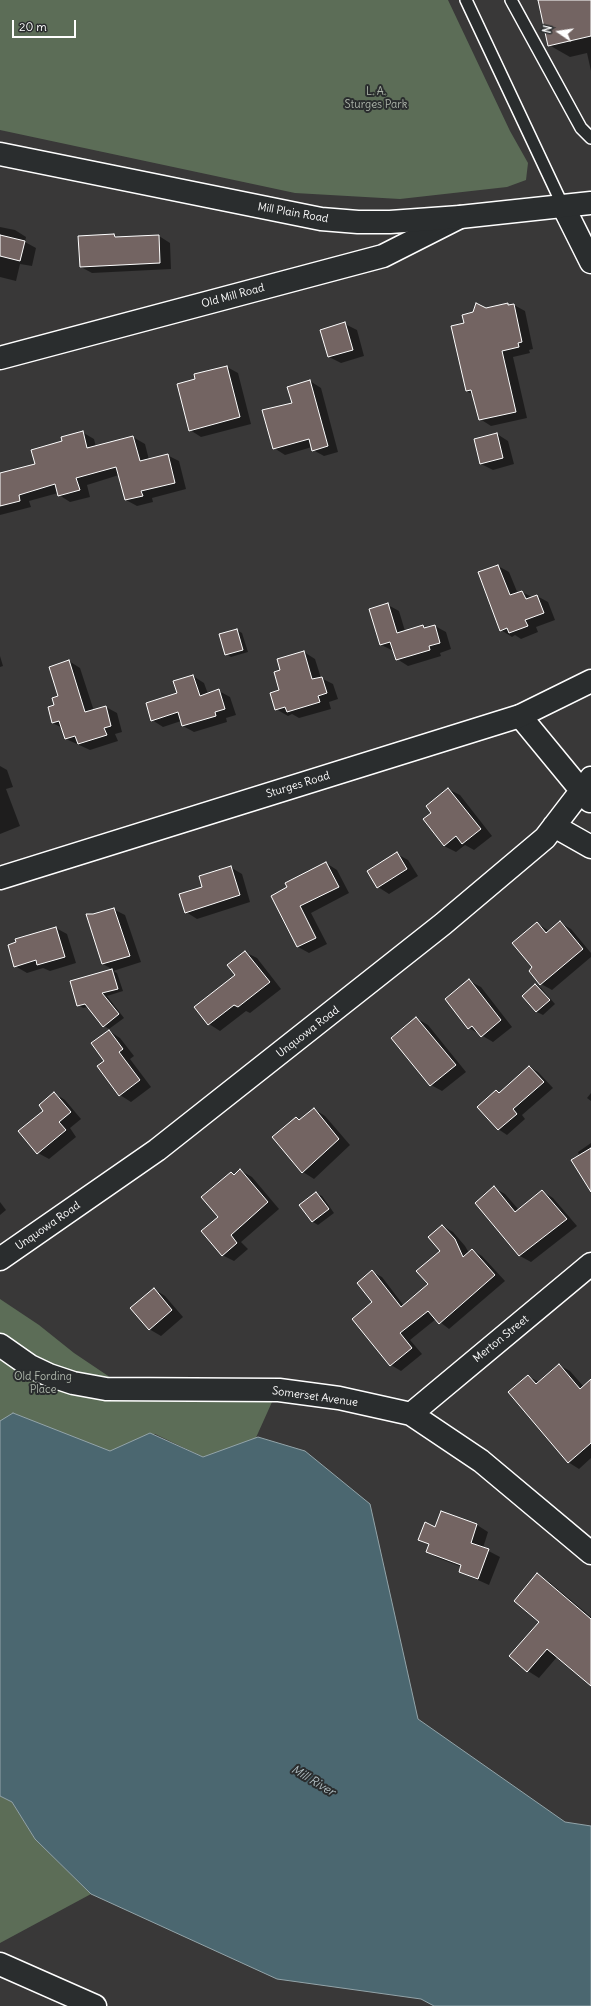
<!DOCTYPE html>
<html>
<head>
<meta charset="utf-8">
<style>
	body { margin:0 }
	#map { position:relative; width:591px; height:2006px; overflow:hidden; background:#393838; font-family:Delius,sans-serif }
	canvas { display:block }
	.north { position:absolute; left:539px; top:12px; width:40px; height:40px; -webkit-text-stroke:3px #2a2d2e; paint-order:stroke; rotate:283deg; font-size:11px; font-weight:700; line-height:16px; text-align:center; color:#fff }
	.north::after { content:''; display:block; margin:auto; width:14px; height:18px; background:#fff; clip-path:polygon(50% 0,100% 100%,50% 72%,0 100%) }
	.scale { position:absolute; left:12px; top:20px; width:64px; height:18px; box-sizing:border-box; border:2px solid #fff; border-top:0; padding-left:5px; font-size:12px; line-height:14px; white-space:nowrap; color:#fff; -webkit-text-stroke:3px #2a2d2e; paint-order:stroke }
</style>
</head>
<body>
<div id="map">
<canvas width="591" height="2006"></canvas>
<div class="north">N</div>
<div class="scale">20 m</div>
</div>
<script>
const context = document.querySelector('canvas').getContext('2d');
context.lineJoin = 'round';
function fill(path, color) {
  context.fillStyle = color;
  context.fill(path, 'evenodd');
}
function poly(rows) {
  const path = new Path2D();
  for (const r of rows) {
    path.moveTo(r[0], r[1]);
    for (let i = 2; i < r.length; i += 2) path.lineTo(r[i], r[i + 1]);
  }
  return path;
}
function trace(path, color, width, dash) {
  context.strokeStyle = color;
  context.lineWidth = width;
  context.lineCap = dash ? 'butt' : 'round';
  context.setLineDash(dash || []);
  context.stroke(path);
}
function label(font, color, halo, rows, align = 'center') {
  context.font = font + ' Delius,sans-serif';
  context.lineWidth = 4;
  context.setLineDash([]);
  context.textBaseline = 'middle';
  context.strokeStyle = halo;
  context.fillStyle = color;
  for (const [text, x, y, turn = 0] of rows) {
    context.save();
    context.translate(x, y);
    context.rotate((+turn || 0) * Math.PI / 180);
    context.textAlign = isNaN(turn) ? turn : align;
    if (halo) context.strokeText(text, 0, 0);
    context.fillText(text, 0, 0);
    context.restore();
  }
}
fill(poly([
	[0,0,448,0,510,131,528,163,526,180,507,187,400,199,295,193,0,130],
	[0,1299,39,1325,74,1353,135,1394,272,1402,254,1442,203,1457,155,1434,107,1453,0,1421],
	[0,1796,12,1802,35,1839,91,1894,0,1943]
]), '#5c6d57');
const water = poly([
	[13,1413,110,1451,150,1433,203,1457,258,1437,305,1451,370,1504,418,1719,565,1822,591,1826,591,2006,434,2006,421,1999,277,1979,91,1894,35,1839,12,1802,0,1796,0,1421,13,1413]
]);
fill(water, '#4b6770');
trace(water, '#93a4a9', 1);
fill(poly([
	[539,0,591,0,591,71,587,53,570,57,549,45],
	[0,227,15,230,26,237,25,242,36,248,32,266,20,264,16,281,0,277],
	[114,235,119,238,159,236,170,243,171,269,92,273,81,267],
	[508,304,514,305,525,311,533,349,529,350,530,353,513,357,527,418,491,426,480,419,473,395,467,391,452,327,465,324,486,309],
	[345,324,357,330,364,356,341,363,329,357],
	[227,367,238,373,251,424,201,437,190,430,197,380],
	[310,381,321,388,338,452,324,456,313,450,312,447,285,455,274,448,293,403],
	[82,432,94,439,96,447,133,437,145,444,149,460,167,455,179,461,186,489,152,498,153,502,137,506,126,500,119,475,87,485,90,497,70,502,59,495,58,493,29,501,31,507,0,515,0,474,36,465,64,442],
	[497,434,508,441,514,464,493,470,481,464,475,440],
	[498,566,509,572,518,594,522,592,532,597,537,596,548,602,555,620,536,627,538,632,521,639,515,635,512,637,501,630],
	[388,605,399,611,405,631,423,626,427,628,435,626,446,632,451,649,440,653,441,656,408,666,397,659,394,651,381,645],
	[237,630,242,633,248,652,231,657,226,654],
	[304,652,315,659,321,678,333,684,338,699,329,702,331,709,299,718,292,714,288,716,276,709,281,691,281,671],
	[0,656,3,666,0,667],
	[69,661,80,668,94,711,106,707,117,713,122,732,115,734,118,741,90,750,66,739,62,728,53,723,49,708,55,706,60,696],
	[193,676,204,683,208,694,219,691,230,697,236,715,226,718,227,722,194,732,183,726,181,721,163,727,152,720],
	[0,766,7,770,13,787,6,789,20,826,0,834],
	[448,789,460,795,492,836,474,850,465,845,456,852,444,846,432,813],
	[397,854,408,860,418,876,389,894,378,887],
	[326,863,337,870,349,893,311,913,327,944,309,953,298,947,273,896],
	[230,867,242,874,250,902,197,919,186,912,203,887],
	[113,909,125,915,141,962,113,971,117,973,123,991,107,996,124,1018,109,1029,104,1026,89,1007,83,1008,78,1005,71,982,113,970,103,964,94,915],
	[537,923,549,931,560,923,571,929,591,953,591,957,552,990,541,984,534,967],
	[56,928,67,934,76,963,50,971,43,968,27,973,15,966],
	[245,952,257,958,281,989,250,1013,246,1011,220,1031,209,1024,195,1007,236,975],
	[469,981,481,987,512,1027,493,1042,469,1028],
	[536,985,541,988,555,1004,543,1015,537,1012,523,996],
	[416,1018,428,1025,466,1072,442,1091,431,1085],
	[109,1031,120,1038,134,1056,130,1059,151,1087,131,1102,120,1095,98,1066,106,1061],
	[529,1067,538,1072,553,1088,522,1115,525,1119,507,1135,498,1129,500,1093],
	[54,1093,65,1100,81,1119,70,1128,76,1137,49,1159,38,1153,45,1111],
	[591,1093,591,1101,587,1098],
	[314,1109,325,1116,350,1145,314,1179,303,1172,296,1118,301,1121],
	[591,1143,591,1189,578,1152],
	[240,1170,252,1177,279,1209,241,1242,248,1249,234,1261,222,1255,219,1217,231,1173,235,1175],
	[494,1188,505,1194,519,1210,542,1191,553,1198,577,1226,531,1262,520,1256,476,1203],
	[316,1193,322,1196,334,1213,318,1225,313,1222,301,1205],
	[0,1202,6,1210,0,1215],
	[443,1226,453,1232,465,1246,469,1253,472,1250,482,1256,505,1281,449,1329,436,1319,410,1340,422,1354,401,1371,391,1365,353,1320,374,1303,372,1272,382,1277,404,1306,429,1284,441,1251],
	[154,1289,165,1296,183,1317,161,1336,149,1329],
	[559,1365,570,1371,584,1387,591,1380,591,1458,579,1469,568,1462,528,1376,539,1382],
	[442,1512,477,1525,488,1532,483,1548,500,1557,489,1585,460,1572,462,1567,438,1558,427,1552,430,1545,420,1540,436,1528],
	[537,1575,548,1581,591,1617,591,1684,557,1657,539,1678,528,1671,510,1656,541,1622]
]), '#0007');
const building = poly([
	[538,0,591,0,591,36,548,46,538,0],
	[114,234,115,237,159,235,160,263,80,267,78,236,114,234],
	[0,235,25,241,20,261,0,256,0,235],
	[476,303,486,308,508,303,508,305,514,304,522,342,518,343,519,347,502,351,516,412,479,420,471,390,466,391,451,326,464,323,462,315,473,312,476,303],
	[345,322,353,350,328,357,320,330,345,322],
	[227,366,240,417,189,431,177,384,195,379,194,374,227,366],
	[310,380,328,446,312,451,309,439,273,449,262,410,292,403,287,387,310,380],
	[83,431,87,448,133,436,140,461,168,454,175,483,141,491,143,496,125,500,116,467,76,478,80,490,58,496,55,484,19,495,20,501,0,506,0,473,35,464,31,450,62,441,61,437,83,431],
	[497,433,503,458,480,464,474,439,497,433],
	[498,565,510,595,522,591,526,599,537,595,544,613,525,620,528,626,509,633,507,628,500,631,478,572,498,565],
	[388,603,397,633,423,625,424,628,435,625,440,643,429,646,430,650,396,660,390,642,380,645,369,609,388,603],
	[237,629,243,650,225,655,219,634,237,629],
	[304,651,312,679,322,677,327,693,318,696,320,702,287,712,285,707,275,710,270,693,279,690,274,672,280,670,277,659,304,651],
	[69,660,85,712,106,706,111,726,104,728,107,735,78,744,75,736,65,739,59,721,52,723,48,707,54,705,52,698,58,696,49,667,69,660],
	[193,675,200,696,219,689,225,709,215,712,216,716,182,726,178,712,151,721,146,703,177,693,173,681,193,675],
	[448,788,481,829,462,844,456,836,444,846,423,819,431,813,426,806,448,788],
	[397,852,407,869,377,888,367,871,397,852],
	[326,862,339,887,300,906,316,938,297,947,271,896,287,887,285,883,326,862],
	[231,866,240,895,185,913,179,894,202,887,199,876,231,866],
	[114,908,130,956,102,964,86,914,93,914,114,908],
	[560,921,583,949,540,985,529,971,532,967,512,943,537,922,546,933,560,921],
	[56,927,65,957,37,965,36,960,14,967,8,945,16,942,15,939,56,927],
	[245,951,270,982,238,1007,234,1005,208,1025,194,1007,235,975,227,965,245,951],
	[112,969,118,989,102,993,119,1014,103,1027,85,1004,77,1006,70,981,112,969],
	[469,979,501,1020,481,1037,472,1026,468,1029,445,999,469,979],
	[535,984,550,1000,536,1012,522,996,535,984],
	[416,1017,456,1065,430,1086,391,1038,416,1017],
	[109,1030,123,1049,119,1052,140,1080,119,1096,97,1066,104,1061,91,1043,109,1030],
	[529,1066,544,1082,513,1109,517,1114,498,1130,477,1107,496,1090,499,1093,529,1066],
	[54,1092,71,1112,59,1122,66,1130,37,1154,18,1131,43,1111,39,1105,54,1092],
	[314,1108,339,1139,302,1173,272,1137,296,1117,299,1120,314,1108],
	[591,1148,591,1192,571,1160,591,1148],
	[240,1169,268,1202,231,1235,237,1243,222,1256,201,1231,218,1217,201,1197,231,1172,234,1175,240,1169],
	[494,1186,515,1212,542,1190,567,1219,519,1256,475,1203,494,1186],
	[316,1192,329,1209,312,1222,299,1205,316,1192],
	[442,1225,455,1239,463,1257,472,1249,495,1275,439,1324,428,1311,400,1333,412,1348,390,1366,352,1319,372,1302,357,1283,372,1270,401,1307,428,1284,416,1271,440,1251,428,1237,442,1225],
	[154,1288,172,1310,149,1330,130,1308,154,1288],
	[559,1364,580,1389,591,1379,591,1443,568,1463,508,1392,528,1375,536,1384,559,1364],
	[441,1511,477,1524,471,1543,489,1549,478,1579,459,1572,461,1565,426,1552,429,1544,418,1540,425,1522,435,1527,441,1511],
	[537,1573,591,1619,591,1686,547,1649,527,1672,509,1656,539,1622,514,1601,537,1573]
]);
fill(building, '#736462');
trace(building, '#fff', 1);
const service = poly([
	[466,0,563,206],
	[511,0,581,128,591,138]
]);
const minor = poly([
	[563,206,591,262],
	[0,358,383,256,460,217],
	[520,716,590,801],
	[554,826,591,847],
	[0,1259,157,1150,443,924,545,838,591,778],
	[0,1345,30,1366,49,1375,73,1383,106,1389,279,1390,339,1398,411,1414,481,1461,591,1553],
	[411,1414,591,1264]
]);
const secondary = poly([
	[0,154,321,219,358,222,390,222,460,217,591,203],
	[0,878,520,716,591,681],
	[0,1964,95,2006]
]);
trace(service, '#fff', 14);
trace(minor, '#fff', 25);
trace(secondary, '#fff', 25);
trace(service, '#2a2d2e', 11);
trace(minor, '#2a2d2e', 22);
trace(secondary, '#2a2d2e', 22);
label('11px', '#aeb6ab', '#2a2d2e', [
	["L. A.",376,92],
	["Sturges Park",376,105],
	["Old Fording",43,1377],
	["Place",43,1390]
]);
label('11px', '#fff', '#2a2d2e', [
	["Mill Plain Road",293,213,10],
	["Old Mill Road",233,296,-15],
	["Sturges Road",298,785,-17],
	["Unquowa Road",308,1032,-38],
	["Unquowa Road",48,1226,-35],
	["Merton Street",501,1339,-39],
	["Somerset Avenue",315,1397,8]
]);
label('italic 12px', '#aebbbf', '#2a2d2e', [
	["Mill River",313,1781,31]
]);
</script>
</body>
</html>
